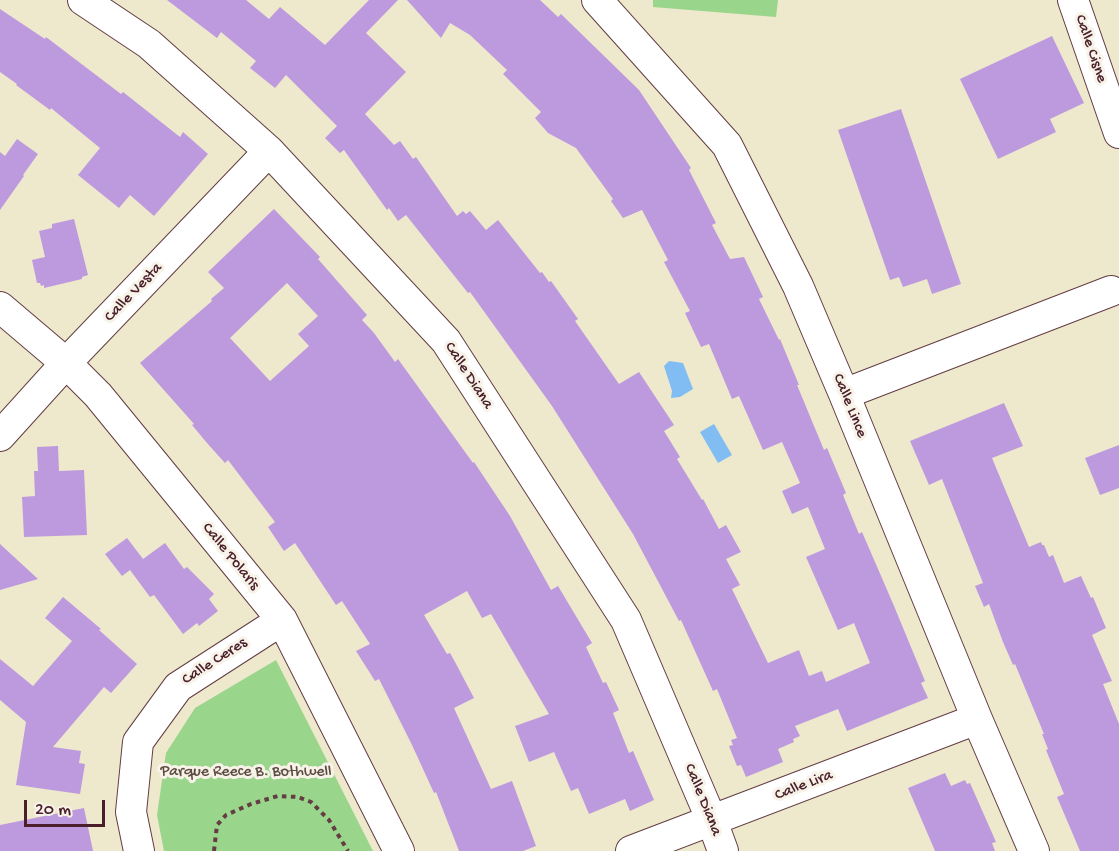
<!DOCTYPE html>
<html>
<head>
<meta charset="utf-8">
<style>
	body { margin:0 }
	#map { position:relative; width:1119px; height:851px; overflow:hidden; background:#eee8cd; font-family:"Gochi Hand",sans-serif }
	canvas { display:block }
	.scale { position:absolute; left:24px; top:800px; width:81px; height:27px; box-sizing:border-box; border:3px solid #4a1f2b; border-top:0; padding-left:8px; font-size:18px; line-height:21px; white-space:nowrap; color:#4a1f2b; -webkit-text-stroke:4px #f7f3e8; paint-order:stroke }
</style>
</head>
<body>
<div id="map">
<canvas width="1119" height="851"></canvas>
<div class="scale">20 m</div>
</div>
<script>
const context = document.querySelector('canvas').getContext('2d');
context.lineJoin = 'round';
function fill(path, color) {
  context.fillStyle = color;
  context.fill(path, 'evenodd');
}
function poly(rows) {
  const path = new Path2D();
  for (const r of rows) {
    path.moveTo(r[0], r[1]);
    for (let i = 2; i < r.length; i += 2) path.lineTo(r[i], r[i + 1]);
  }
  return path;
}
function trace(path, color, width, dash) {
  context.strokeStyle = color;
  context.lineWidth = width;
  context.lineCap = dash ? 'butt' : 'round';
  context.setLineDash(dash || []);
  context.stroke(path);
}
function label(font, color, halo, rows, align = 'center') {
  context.font = font + ' "Gochi Hand",sans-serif';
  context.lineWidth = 6;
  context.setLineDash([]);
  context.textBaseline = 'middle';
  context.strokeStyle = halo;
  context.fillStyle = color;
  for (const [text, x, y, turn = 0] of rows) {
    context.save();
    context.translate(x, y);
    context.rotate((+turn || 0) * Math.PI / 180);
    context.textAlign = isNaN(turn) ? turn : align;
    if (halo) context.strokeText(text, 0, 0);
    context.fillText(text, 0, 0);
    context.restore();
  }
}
fill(poly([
	[653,0,778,0,776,17,653,7],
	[276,660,373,851,164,851,157,815,166,753,195,708]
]), '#99d58a');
fill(poly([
	[669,361,683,363,693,389,680,397,671,398,672,391,664,366],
	[714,424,732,455,718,463,700,432]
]), '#81bdf3');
fill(poly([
	[167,0,246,0,269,19,280,7,325,45,369,0,398,0,366,33,406,72,365,114,394,145,400,141,413,159,416,157,457,216,463,211,466,214,470,211,486,230,498,220,540,273,542,272,549,282,551,281,578,319,575,321,619,384,639,372,674,425,664,431,680,457,677,459,702,500,703,499,719,529,726,525,741,552,726,559,740,585,732,589,768,663,799,650,809,676,822,671,826,682,870,663,854,623,838,630,806,557,825,549,808,507,792,514,782,491,800,483,782,442,763,450,739,396,732,399,709,344,701,347,685,313,690,311,664,262,668,260,642,210,623,218,611,201,613,199,576,148,548,133,535,118,541,112,503,74,507,70,470,35,450,23,441,38,407,0,540,0,558,17,561,14,639,90,691,168,689,170,716,223,712,225,730,259,744,257,763,297,759,299,779,340,780,339,799,385,797,385,824,450,827,448,846,493,843,495,859,534,862,532,894,606,925,681,921,683,928,698,847,731,838,709,795,726,800,736,793,739,794,742,778,749,783,762,746,777,741,765,737,766,729,746,733,745,731,740,737,738,717,689,713,691,681,620,679,621,633,534,552,406,470,292,468,293,406,215,398,221,389,208,387,210,344,150,340,153,325,138,337,126,286,75,275,88,250,68,256,61,221,32,217,38],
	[0,9,45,39,46,37,121,94,123,92,180,137,183,132,208,154,154,216,130,195,119,208,78,175,100,148,51,108,50,110,16,85,17,84,0,72],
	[1052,36,1084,103,1050,119,1056,132,998,159,960,79],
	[901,109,961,284,932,294,927,279,903,287,899,277,890,280,838,130],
	[17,139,38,154,23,175,24,176,0,210,0,152,5,156],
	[274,209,320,257,318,259,367,315,362,320,374,333,395,362,398,359,473,463,474,462,510,516,551,590,558,586,592,643,586,647,603,683,606,682,619,710,613,713,629,753,633,751,654,800,630,811,625,799,589,814,578,788,571,791,554,752,529,762,515,726,549,714,491,614,482,618,467,591,424,615,447,654,450,653,454,660,474,698,454,708,491,789,512,781,536,846,523,851,459,851,436,792,434,793,412,745,379,679,375,681,356,651,370,644,342,601,336,605,295,543,284,551,268,527,275,522,228,460,225,463,207,443,192,425,194,424,140,363,212,301,211,299,224,288,208,272],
	[287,283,318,316,298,334,309,346,270,381,230,338],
	[74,219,88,275,82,277,82,279,44,288,44,285,41,286,40,283,37,283,32,260,45,257,39,231,52,228,52,224],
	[1004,403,1023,446,992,458,1029,547,1041,542,1042,545,1044,545,1049,557,1053,555,1064,583,1081,576,1091,598,1093,597,1106,628,1092,635,1112,681,1103,684,1119,724,1119,851,1080,851,1057,797,1064,794,1046,750,1048,749,1042,734,1044,734,1015,664,1013,665,1003,642,989,604,984,607,975,586,983,583,942,479,929,485,910,441],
	[1119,445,1119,488,1100,495,1085,458],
	[58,446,59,471,84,470,87,535,24,537,22,497,35,496,34,471,38,471,37,447],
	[127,538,143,559,165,543,184,569,187,567,214,594,209,599,218,611,199,626,197,623,183,634,154,595,150,597,130,570,122,576,105,554],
	[0,544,38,579,0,590],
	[63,597,101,629,99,630,137,664,111,693,104,687,53,747,81,751,79,763,85,764,80,794,16,785,26,722,0,700,0,659,33,686,72,641,45,618],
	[945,773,951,786,965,780,967,784,970,783,996,842,992,843,995,851,935,851,908,788],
	[84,808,93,851,0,851,0,825]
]), '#bd9add');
const minor = poly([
	[83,0,149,44,269,151,446,341,626,620,712,821,723,851],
	[597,0,727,145,798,286,844,394,977,719,1034,851],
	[1073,0,1119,133],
	[0,307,66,363,98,395,282,620,399,851],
	[844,394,1111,291],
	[0,436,66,363,269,151],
	[139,851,131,812,138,742,178,687,282,620],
	[631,851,977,719]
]);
trace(minor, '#633d43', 32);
trace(poly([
	[214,851,217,825,226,815,251,804,278,796,298,797,311,802,329,820,348,851]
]), '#633d43', 4, [4.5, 4.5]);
trace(minor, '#fff', 30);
label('16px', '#4a1f2b', '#f7f3e8', [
	["Calle Cisne",1090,49,71],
	["Calle Vesta",134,293,-46],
	["Calle Diana",468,376,57],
	["Calle Lince",849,406,68],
	["Calle Polaris",230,557,51],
	["Calle Ceres",215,662,-33],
	["Calle Lira",804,786,-21],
	["Calle Diana",702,800,68]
]);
label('16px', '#5e4c43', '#f7f3e8', [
	["Parque Reece B. Bothwell",246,773]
]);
</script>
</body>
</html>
